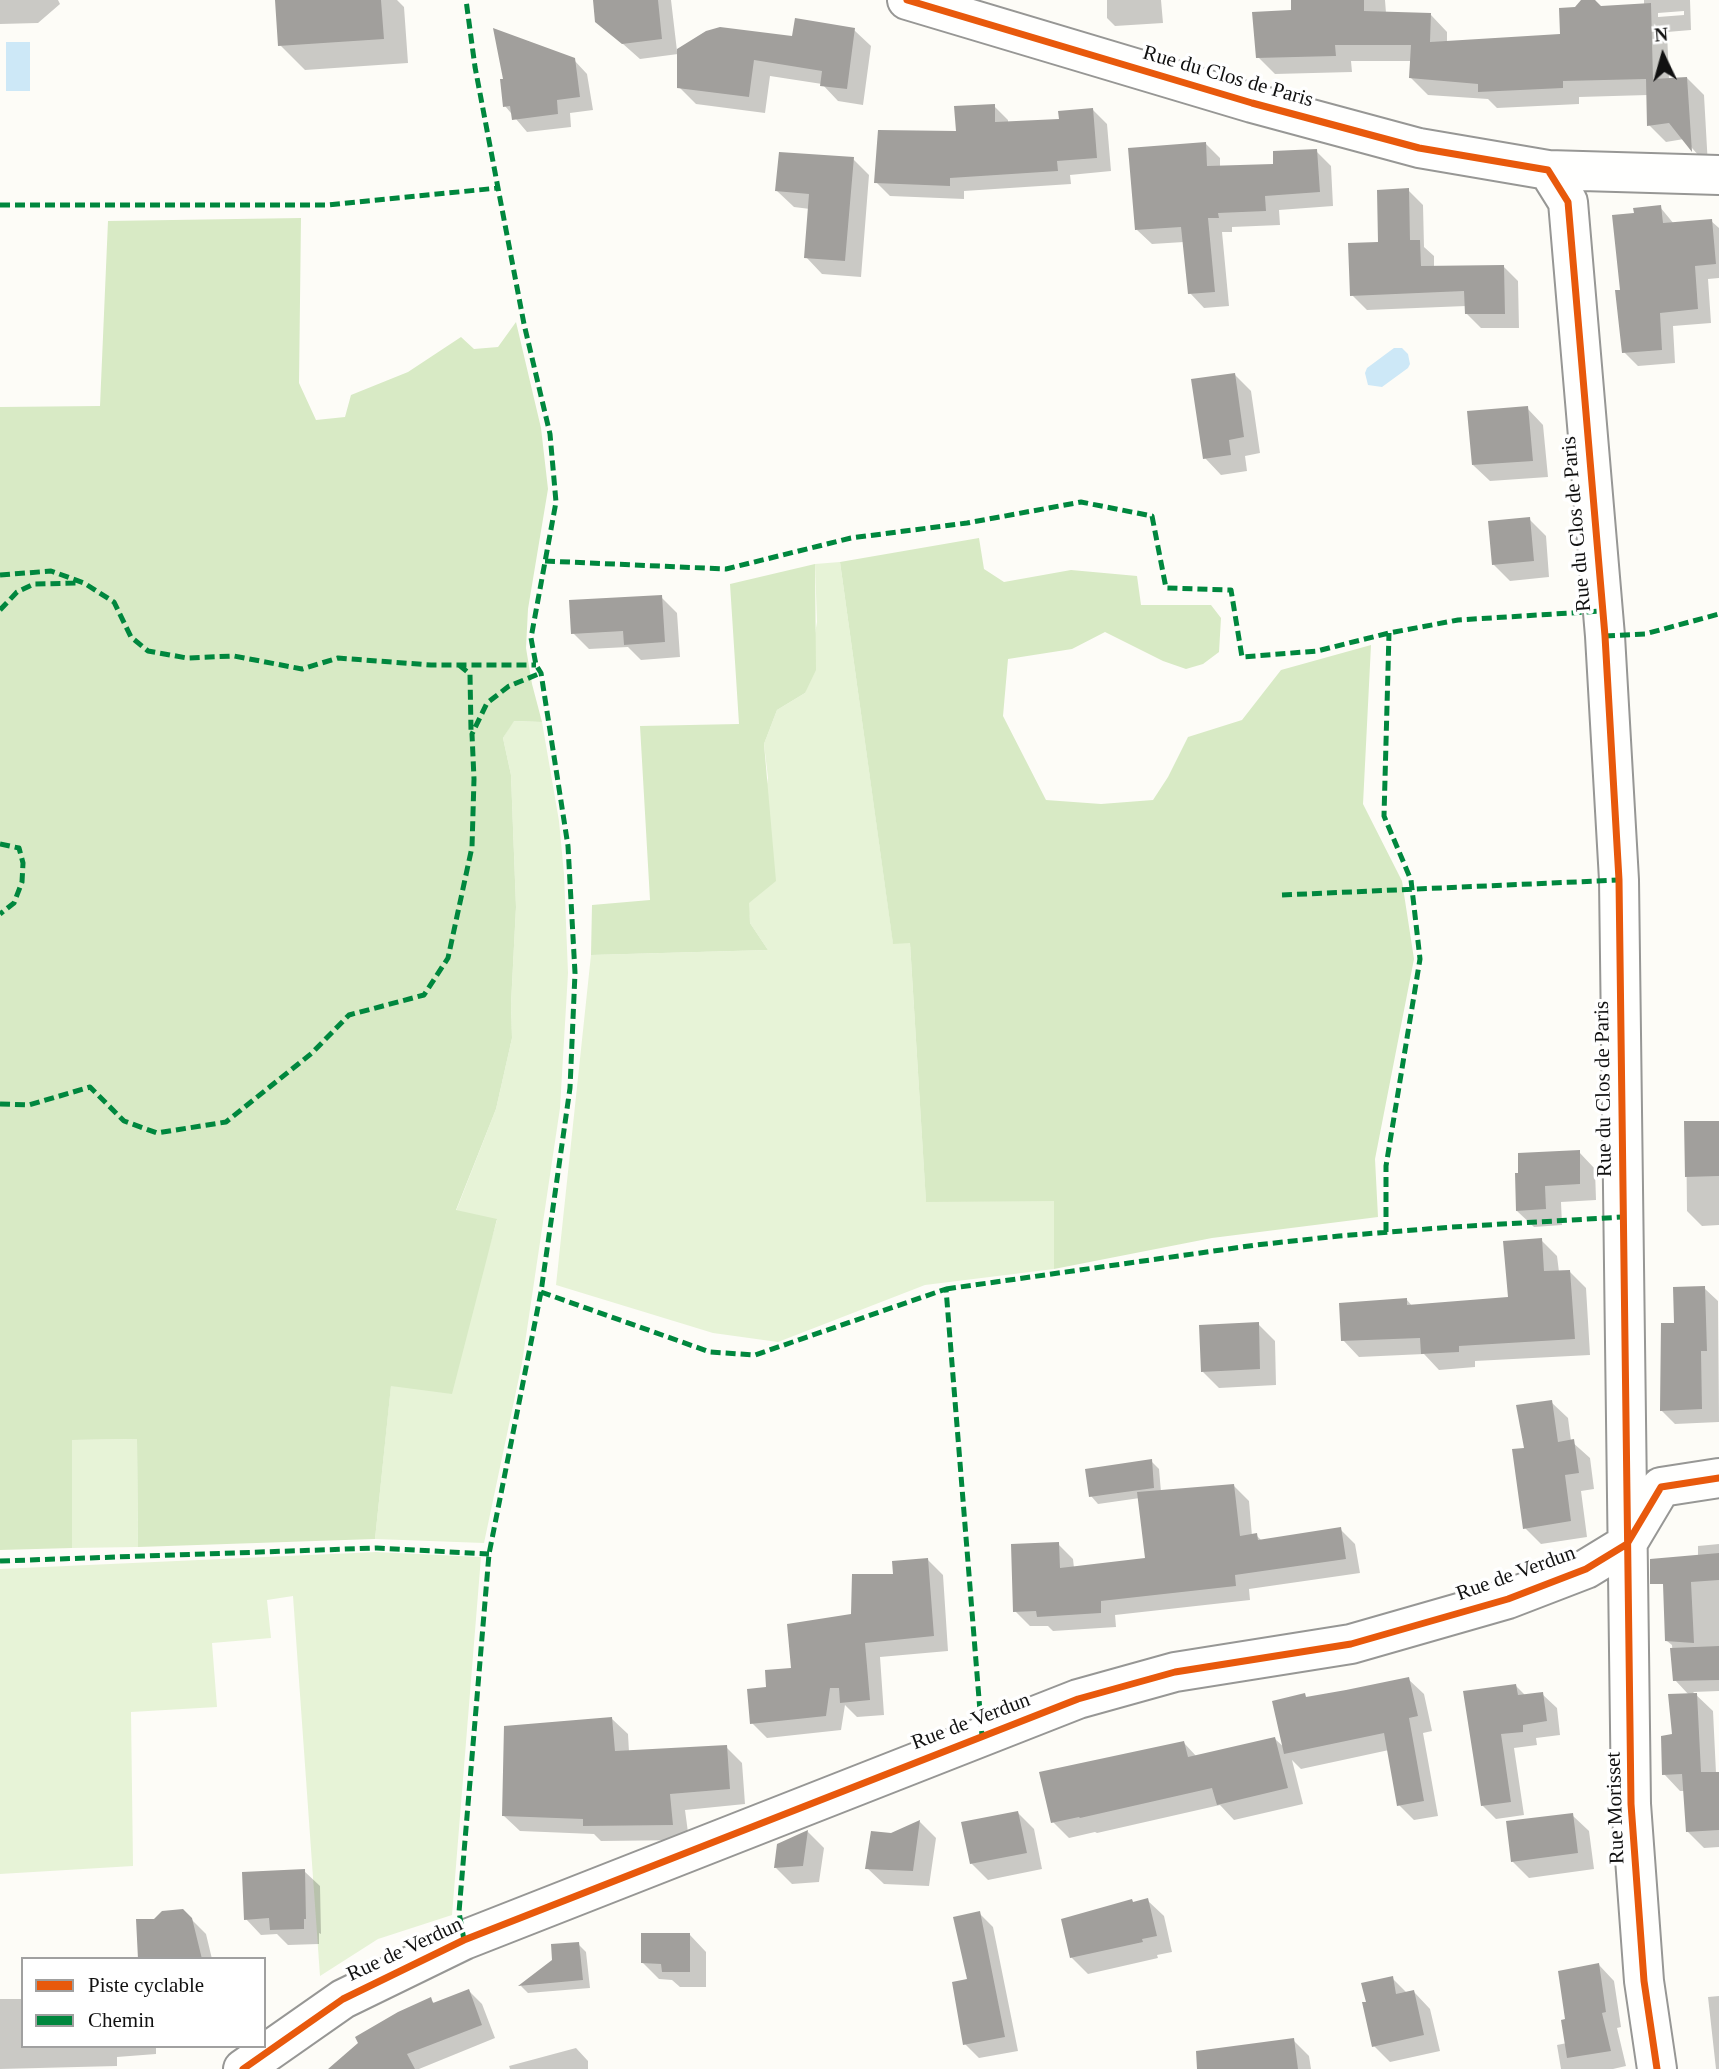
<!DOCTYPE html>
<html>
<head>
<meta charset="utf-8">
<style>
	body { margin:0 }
	#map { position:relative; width:1719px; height:2069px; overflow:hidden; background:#fdfcf7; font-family:"Times New Roman",serif }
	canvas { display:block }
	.legend { position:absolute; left:21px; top:1957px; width:245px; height:91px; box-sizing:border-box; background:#fff; border:2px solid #a0a0a0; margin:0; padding:9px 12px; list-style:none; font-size:21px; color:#111 }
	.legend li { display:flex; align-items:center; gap:14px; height:35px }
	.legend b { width:35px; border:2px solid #a0a0a0 }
	.north { position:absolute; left:1628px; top:21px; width:70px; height:70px; -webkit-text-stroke:5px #fff; paint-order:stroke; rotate:355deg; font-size:19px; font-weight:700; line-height:28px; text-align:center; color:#111 }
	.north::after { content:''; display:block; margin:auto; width:24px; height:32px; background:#111; clip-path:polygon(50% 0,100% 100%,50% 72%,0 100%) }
</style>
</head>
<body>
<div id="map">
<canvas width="1719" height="2069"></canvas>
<ul class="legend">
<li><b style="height:9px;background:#e8590c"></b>Piste cyclable</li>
<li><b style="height:9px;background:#00873e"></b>Chemin</li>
</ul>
<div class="north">N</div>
</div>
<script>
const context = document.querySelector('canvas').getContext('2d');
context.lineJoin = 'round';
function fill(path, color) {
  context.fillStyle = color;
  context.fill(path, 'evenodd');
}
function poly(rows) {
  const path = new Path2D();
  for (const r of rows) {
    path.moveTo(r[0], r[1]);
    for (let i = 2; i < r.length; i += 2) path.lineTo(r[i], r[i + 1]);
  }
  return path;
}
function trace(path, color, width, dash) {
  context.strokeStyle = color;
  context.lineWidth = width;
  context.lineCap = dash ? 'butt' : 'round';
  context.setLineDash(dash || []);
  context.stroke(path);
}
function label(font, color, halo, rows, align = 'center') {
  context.font = font + ' "Times New Roman",serif';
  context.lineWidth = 7;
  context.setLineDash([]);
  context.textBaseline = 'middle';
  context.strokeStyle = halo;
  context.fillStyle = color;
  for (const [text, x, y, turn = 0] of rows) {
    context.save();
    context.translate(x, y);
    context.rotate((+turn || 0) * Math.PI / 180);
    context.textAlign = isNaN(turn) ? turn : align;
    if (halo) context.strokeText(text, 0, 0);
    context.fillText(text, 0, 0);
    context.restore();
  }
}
fill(poly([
	[840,562,893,943,910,943,926,1201,1054,1201,1054,1269,925,1285,778,1342,713,1333,556,1285,591,955,768,950,750,923,748,903,768,778,764,744,777,710,805,693,817,622,815,564],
	[513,721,542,722,559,821,564,874,568,973,560,1108,522,1363,484,1543,375,1539,391,1385,482,1272,497,1220,456,1211,496,1109,512,1038,511,1004,516,907,511,775,503,738],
	[137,1439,138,1547,72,1548,71,1440],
	[376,1552,481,1557,452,1915,378,1939,320,1976,293,1596,267,1600,271,1638,212,1643,217,1707,131,1712,133,1866,0,1874,0,1569]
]), '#e7f3d7');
fill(poly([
	[301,218,299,383,316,420,345,417,351,395,408,372,461,337,474,349,498,347,516,322,541,428,548,489,528,609,526,648,532,684,542,722,514,721,503,738,511,775,516,907,511,1004,512,1038,496,1109,456,1210,497,1219,452,1394,391,1386,375,1539,138,1547,137,1439,72,1440,72,1548,0,1550,0,407,100,406,108,221],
	[979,538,984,569,1004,582,1071,570,1137,576,1141,605,1211,605,1221,618,1219,652,1203,664,1186,669,1163,661,1105,632,1072,649,1008,659,1003,716,1046,800,1101,804,1153,800,1168,777,1188,737,1242,720,1281,670,1371,645,1363,804,1402,881,1414,959,1375,1159,1378,1217,1212,1238,1054,1269,1054,1201,926,1202,910,943,893,944,840,562],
	[815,564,816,670,805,693,777,710,764,744,776,881,749,903,750,923,768,950,591,955,592,905,650,900,640,726,739,724,730,584]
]), '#d8eac5');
fill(poly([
	[6,42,30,42,30,91,6,91],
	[1394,348,1402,348,1408,354,1410,364,1408,368,1382,387,1368,385,1365,373,1367,368]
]), '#cde8f7');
fill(poly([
	[0,0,58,0,60,4,38,23,0,24],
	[277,0,397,0,404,7,408,63,305,70,280,45],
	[594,0,671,0,677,51,707,32,794,38,854,30,871,46,863,105,838,101,822,84,770,76,765,113,696,104,679,87,678,54,640,59,597,21],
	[1107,0,1161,0,1163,23,1115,26,1107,18],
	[1293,0,1385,0,1386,13,1431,15,1447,32,1447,43,1561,36,1584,0,1593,0,1601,8,1644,5,1644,0,1690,0,1691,30,1667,32,1669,79,1687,78,1704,95,1708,166,1684,139,1666,142,1649,125,1648,95,1579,97,1579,104,1497,108,1488,99,1428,95,1411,78,1412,61,1351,61,1352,72,1275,74,1258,57,1293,12],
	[1684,11,1684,15,1658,17,1658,13],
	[574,60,587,74,593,110,570,113,571,127,527,132,505,106],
	[994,106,1008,120,1008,123,1060,120,1093,110,1107,124,1111,171,1070,175,1071,184,964,191,964,199,890,196,876,182,957,133],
	[1205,143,1220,158,1220,167,1275,166,1316,151,1331,166,1333,206,1279,210,1280,225,1232,227,1232,232,1222,232,1229,306,1204,308,1190,293,1184,242,1152,244,1137,230],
	[853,159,869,175,861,277,822,274,806,257,810,209,794,207,777,191],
	[1408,190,1423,205,1424,247,1434,256,1434,267,1503,266,1518,281,1519,328,1481,328,1466,313,1466,306,1367,310,1352,295],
	[1660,207,1674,224,1711,221,1719,228,1719,278,1708,279,1711,323,1673,326,1675,363,1638,366,1624,352,1622,291,1636,214],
	[1234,374,1251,391,1260,453,1245,456,1247,471,1221,475,1205,458],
	[1527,408,1543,425,1548,477,1490,481,1473,465],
	[1529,519,1546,536,1549,577,1510,581,1493,564],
	[661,597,677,613,680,657,641,660,628,647,589,649,573,633],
	[1686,1123,1719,1123,1719,1225,1702,1226,1687,1211],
	[1579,1152,1595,1169,1596,1200,1561,1202,1562,1225,1534,1227,1517,1211],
	[1541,1240,1557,1256,1559,1272,1569,1271,1586,1288,1590,1355,1475,1361,1475,1367,1439,1370,1424,1354,1359,1357,1343,1340,1407,1300,1413,1307,1510,1298],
	[1704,1288,1718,1301,1719,1422,1675,1424,1661,1410,1676,1325],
	[1258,1324,1275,1341,1276,1385,1219,1388,1203,1372],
	[1551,1402,1568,1418,1571,1441,1590,1458,1594,1489,1581,1491,1587,1537,1541,1544,1525,1528,1526,1449],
	[1151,1461,1159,1469,1161,1492,1234,1486,1249,1501,1252,1536,1256,1535,1262,1541,1340,1529,1355,1544,1360,1573,1249,1589,1250,1600,1115,1615,1116,1627,1053,1631,1048,1626,1030,1626,1015,1611,1058,1544,1073,1559,1074,1568,1147,1559,1140,1498,1098,1504,1091,1496],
	[1719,1544,1719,1691,1693,1692,1713,1711,1716,1773,1719,1773,1719,1847,1704,1848,1688,1832,1685,1791,1680,1791,1664,1774,1674,1736,1689,1695,1675,1680,1672,1645,1667,1641,1698,1556,1698,1546],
	[928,1560,943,1575,948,1651,880,1657,884,1715,857,1717,845,1705,841,1730,767,1738,752,1723,768,1688,793,1669,895,1576],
	[1408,1679,1424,1694,1432,1731,1423,1733,1438,1816,1414,1820,1399,1805,1389,1750,1301,1769,1292,1760,1303,1804,1234,1820,1220,1805,1097,1833,1095,1832,1069,1838,1053,1822,1184,1743,1197,1757,1275,1739,1285,1748,1307,1698],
	[1516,1686,1526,1696,1542,1694,1557,1708,1560,1735,1536,1738,1537,1745,1514,1748,1524,1815,1496,1819,1482,1805,1465,1693],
	[612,1719,628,1734,629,1752,726,1747,742,1763,745,1804,685,1810,689,1840,601,1841,594,1834,520,1831,504,1816],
	[1017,1812,1034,1829,1042,1869,988,1880,971,1863],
	[1572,1815,1589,1831,1594,1869,1529,1878,1512,1861],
	[920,1822,936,1838,929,1886,884,1884,867,1868,892,1834],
	[808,1832,824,1848,819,1882,792,1884,776,1868,779,1845],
	[304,1871,320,1886,321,1934,319,1933,319,1944,288,1945,277,1934,261,1935,246,1919],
	[1147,1900,1164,1916,1172,1952,1157,1955,1158,1958,1088,1974,1071,1957,1134,1903],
	[183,1911,206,1934,212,1959,139,1959,155,1921],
	[979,1913,993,1927,1018,2051,979,2058,965,2044,969,1980],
	[690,1935,706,1952,706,1987,680,1987,672,1980,659,1979,643,1963],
	[578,1944,586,1952,590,1988,528,1993,521,1986],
	[1599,1965,1614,1981,1621,2027,1617,2028,1626,2066,1613,2069,1561,2069,1557,2045,1567,2043,1567,2020],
	[1392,1978,1408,1994,1414,1992,1430,2009,1440,2051,1390,2062,1374,2046,1368,2003],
	[469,1991,482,2004,495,2038,419,2069,330,2069,430,1999,435,2004],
	[1719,1996,1719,2069,1716,2069,1708,1997],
	[0,1999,23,1999,23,2046,156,2046,156,2054,117,2057,117,2066,0,2069],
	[1293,2040,1309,2056,1311,2069,1235,2069],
	[576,2048,588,2061,588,2069,510,2069,509,2066]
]), '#0003');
fill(poly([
	[275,0,381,0,384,39,278,46],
	[593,0,658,0,662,39,622,44,595,22],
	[1291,0,1364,0,1364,11,1431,13,1430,42,1560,34,1559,8,1575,7,1581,0,1595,0,1601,6,1651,3,1653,79,1687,77,1692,152,1669,123,1647,126,1646,79,1563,81,1563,88,1478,92,1478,84,1409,78,1411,45,1335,45,1336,56,1256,58,1252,12,1291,10],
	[795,18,855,28,847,89,820,86,822,71,754,60,749,97,677,88,677,49,706,31,720,27,792,36],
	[493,28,575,58,580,97,557,100,558,114,512,120,510,106,503,107,500,79,503,79],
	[995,104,995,122,1059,119,1058,111,1093,108,1097,158,1057,161,1058,171,950,178,950,186,874,183,878,130,956,131,954,106],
	[1206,142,1207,166,1273,164,1273,151,1317,149,1320,192,1265,196,1266,211,1218,213,1219,218,1208,218,1215,292,1188,294,1181,227,1135,230,1128,148],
	[779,152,854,157,845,261,804,258,809,194,775,191],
	[1409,188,1410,240,1420,240,1421,266,1504,265,1505,314,1465,314,1464,291,1350,296,1348,243,1378,242,1377,190],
	[1661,205,1663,223,1712,219,1716,264,1695,266,1698,309,1660,313,1662,350,1622,353,1615,290,1620,290,1612,215,1634,213,1633,208],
	[1235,373,1244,437,1229,440,1231,455,1203,459,1191,379],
	[1528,406,1533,461,1472,465,1467,411],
	[1530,517,1534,561,1492,565,1488,521],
	[662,595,665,642,624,645,623,631,571,634,569,600],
	[1684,1121,1719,1121,1719,1176,1685,1177],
	[1580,1150,1580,1184,1545,1186,1546,1209,1516,1211,1515,1173,1518,1173,1518,1153],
	[1542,1238,1544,1271,1570,1270,1575,1339,1459,1346,1459,1352,1421,1354,1420,1338,1341,1341,1339,1303,1407,1298,1407,1305,1508,1297,1503,1241],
	[1705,1286,1707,1351,1701,1351,1702,1409,1660,1411,1661,1323,1674,1323,1673,1287],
	[1259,1322,1260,1369,1201,1372,1199,1325],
	[1552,1400,1558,1442,1574,1439,1579,1473,1565,1475,1571,1521,1523,1529,1512,1449,1524,1448,1516,1405],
	[1152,1459,1154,1488,1089,1497,1085,1469],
	[1234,1484,1240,1536,1257,1533,1258,1540,1341,1527,1346,1559,1235,1575,1236,1586,1101,1601,1101,1613,1037,1617,1036,1611,1013,1612,1011,1544,1059,1542,1060,1568,1145,1558,1137,1492],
	[1719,1553,1719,1580,1691,1582,1694,1643,1665,1641,1663,1584,1650,1584,1650,1559],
	[928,1558,934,1636,865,1643,870,1700,840,1703,839,1688,830,1688,826,1716,750,1724,747,1689,766,1687,765,1670,791,1668,787,1624,851,1614,852,1574,893,1574,892,1561],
	[1719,1646,1719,1680,1673,1681,1670,1648],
	[1409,1677,1418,1716,1409,1718,1424,1801,1397,1806,1384,1733,1284,1754,1272,1701,1305,1693,1306,1697,1346,1690],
	[1516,1684,1518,1695,1543,1692,1547,1721,1523,1725,1523,1732,1501,1734,1511,1802,1481,1806,1463,1691],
	[1697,1693,1701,1772,1719,1772,1719,1830,1686,1832,1682,1774,1662,1775,1661,1736,1672,1734,1668,1694],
	[612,1717,615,1751,727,1745,730,1789,670,1794,673,1825,583,1826,583,1819,502,1816,504,1726],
	[1275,1737,1288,1788,1217,1805,1212,1788,1080,1818,1079,1817,1051,1823,1039,1772,1184,1741,1188,1757],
	[1018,1811,1027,1853,970,1864,961,1822],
	[1573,1813,1578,1853,1511,1862,1506,1821],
	[920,1820,913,1871,865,1869,871,1831,891,1833],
	[808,1830,803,1866,774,1868,777,1844],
	[305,1869,306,1919,304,1919,304,1929,270,1930,269,1918,244,1920,242,1872],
	[1148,1898,1157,1936,1142,1939,1143,1942,1070,1958,1061,1919,1132,1899,1133,1902],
	[183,1909,192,1918,202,1959,138,1959,136,1919,154,1919,162,1911],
	[980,1911,1005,2037,963,2045,952,1982,967,1979,953,1917],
	[641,1933,690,1933,690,1972,662,1972,661,1964,641,1963],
	[579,1942,583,1980,518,1986,552,1960,551,1944],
	[1599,1963,1606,2012,1602,2013,1611,2051,1567,2058,1561,2020,1565,2019,1558,1971],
	[1393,1976,1396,1994,1414,1990,1424,2035,1372,2047,1362,2002,1366,2002,1361,1983],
	[469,1989,482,2025,407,2054,415,2069,328,2069,358,2043,355,2037,398,2012,431,1997,433,2003],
	[1294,2038,1298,2069,1197,2069,1196,2051]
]), '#a19f9c');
const street = poly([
	[907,0,1252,103,1419,148,1548,170,1568,202,1605,636,1619,880,1631,1804,1644,1981,1657,2069],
	[1548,170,1719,175],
	[243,2069,343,1999,464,1940,1078,1699,1175,1672,1351,1644,1508,1599,1586,1569,1627,1544,1661,1487,1719,1478]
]);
trace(street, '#979795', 42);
trace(street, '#fffffe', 38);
trace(poly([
	[0,205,328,205,498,188],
	[545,561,726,569,851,538,967,523,1081,502,1152,516,1166,588,1231,590,1242,657,1317,651,1389,633,1458,620,1602,611],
	[0,575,51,571,84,583,114,602,131,637,148,651,187,658,234,656,302,669,338,658,431,665,536,665],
	[0,610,17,592,34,584,78,583],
	[1605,636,1645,634,1719,614],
	[459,665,470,674,471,730],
	[0,844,19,848,23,863,22,882,14,903,0,914],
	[1282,895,1619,880],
	[0,1104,29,1105,90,1087,124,1121,157,1133,226,1122,312,1053,349,1015,424,995,448,958,472,847,474,779,472,734,487,703,509,686,541,673],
	[1386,1232,1386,1166,1420,959,1411,880,1384,816,1389,633],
	[946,1289,1256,1245,1339,1236,1452,1227,1623,1217],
	[541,1292,710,1352,755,1355,946,1289,982,1736],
	[0,1561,377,1548,489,1554],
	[464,1940,459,1912,489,1554,541,1292,570,1088,575,973,568,846,541,673,536,665,531,638,556,502,550,434,524,324,498,188,475,67,466,0]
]), '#00873e', 5, [10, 5]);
trace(poly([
	[907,0,1252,103,1419,148,1548,170,1568,202,1605,636,1619,880,1631,1804,1644,1981,1657,2069],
	[243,2069,343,1999,464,1940,1078,1699,1175,1672,1351,1644,1508,1599,1586,1569,1627,1544,1661,1487,1719,1478]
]), '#e8590c', 7);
label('21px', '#111', '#fff', [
	["Rue du Clos de Paris",1228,77,16],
	["Rue du Clos de Paris",1577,524,-95],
	["Rue du Clos de Paris",1604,1089,-91],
	["Rue de Verdun",1516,1574,-20],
	["Rue de Verdun",971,1722,-21],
	["Rue Morisset",1616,1808,-92],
	["Rue de Verdun",405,1950,-25]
]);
</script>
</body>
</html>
